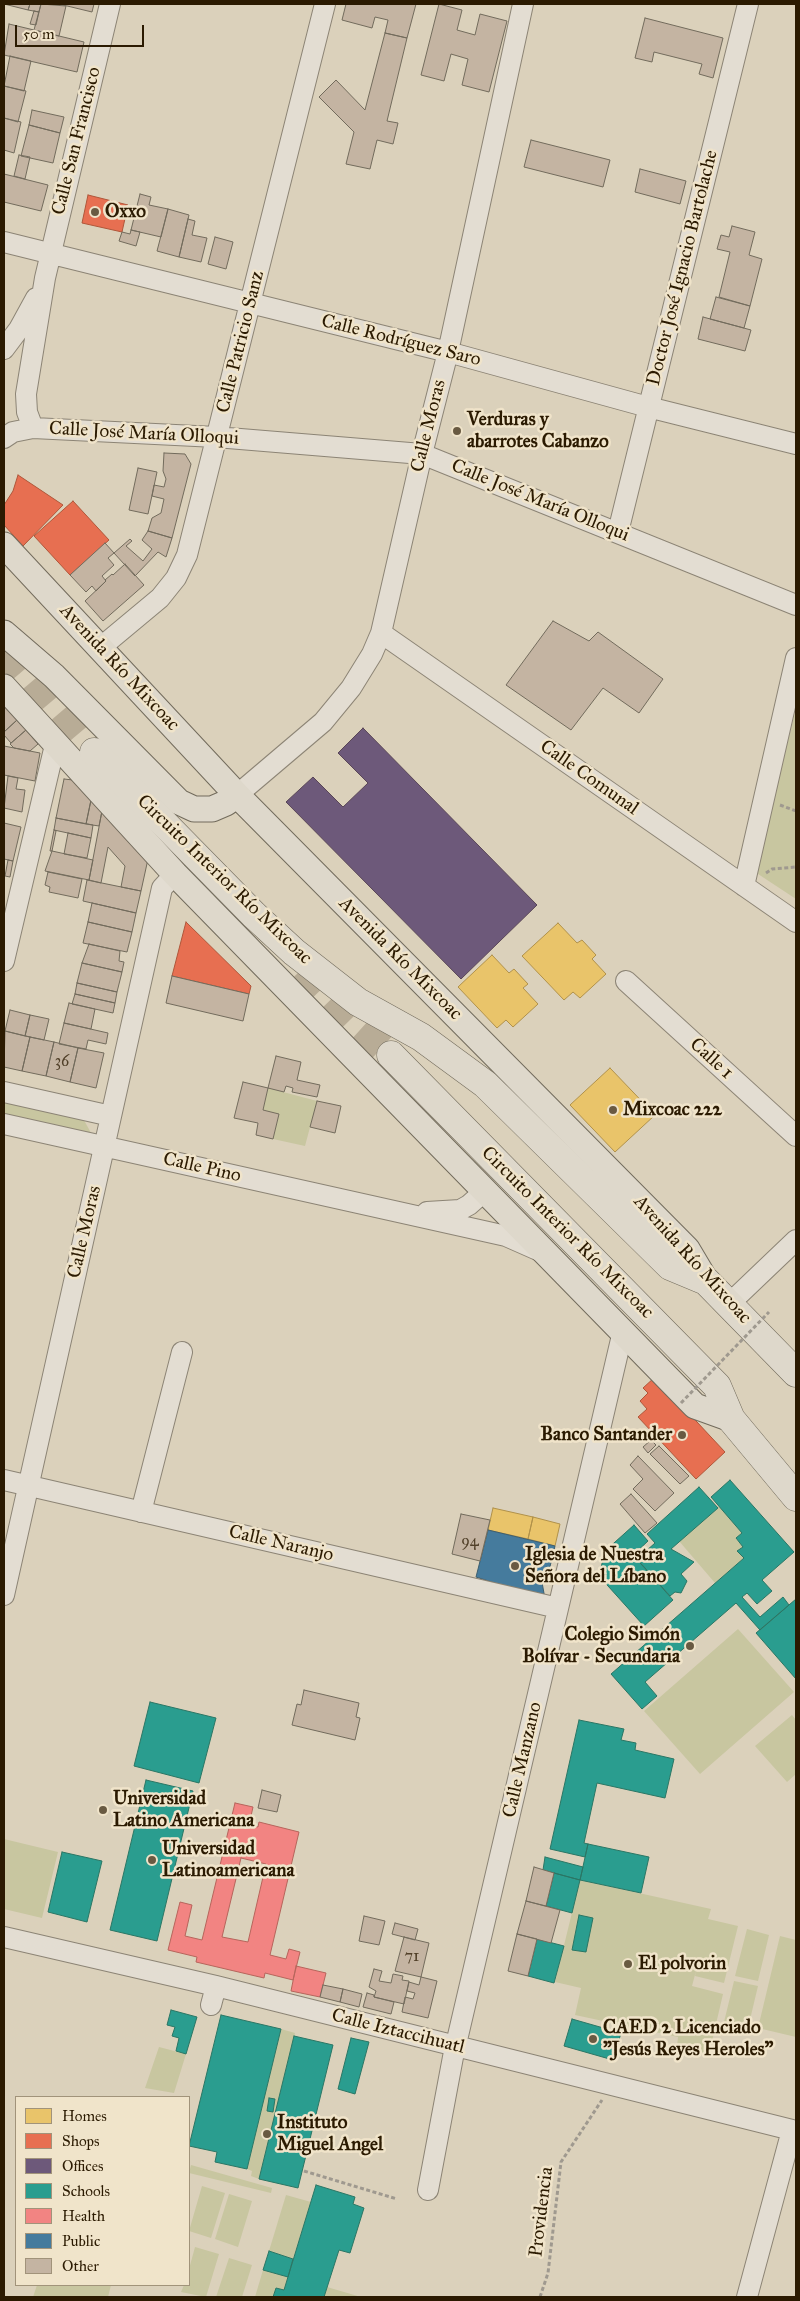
<!DOCTYPE html>
<html>
<head>
<meta charset="utf-8">
<style>
	body { margin:0 }
	#map { position:relative; width:800px; height:2301px; overflow:hidden; background:#dbd1bb; font-family:"IM FELL Great Primer",serif }
	canvas { display:block }
	.frame { position:absolute; inset:0; border:5px solid #2b1a01; pointer-events:none }
	.legend { position:absolute; left:15px; top:2096px; width:175px; height:190px; box-sizing:border-box; background:#f0e4ca; border:1px solid #a1937a; margin:0; padding:6px 9px; list-style:none; font-size:15px; color:#2b1a01 }
	.legend li { display:flex; align-items:center; gap:10px; height:25px }
	.legend b { width:25px; border:1px solid #a1937a }
	.scale { position:absolute; left:15px; top:25px; width:129px; height:22px; box-sizing:border-box; border:2px solid #2b1a01; border-top:0; padding-left:6px; font-size:15px; line-height:18px; white-space:nowrap; color:#2b1a01; -webkit-text-stroke:4px #f0e4ca; paint-order:stroke }
</style>
</head>
<body>
<div id="map">
<canvas width="800" height="2301"></canvas>
<div class="frame"></div>
<ul class="legend">
<li><b style="height:14px;background:#e9c46a"></b>Homes</li>
<li><b style="height:14px;background:#e76f51"></b>Shops</li>
<li><b style="height:14px;background:#6d597a"></b>Offices</li>
<li><b style="height:14px;background:#2a9d8f"></b>Schools</li>
<li><b style="height:14px;background:#f28482"></b>Health</li>
<li><b style="height:14px;background:#457b9d"></b>Public</li>
<li><b style="height:14px;background:#c4b4a2"></b>Other</li>
</ul>
<div class="scale">50 m</div>
</div>
<script>
const context = document.querySelector('canvas').getContext('2d');
context.lineJoin = 'round';
function fill(path, color) {
  context.fillStyle = color;
  context.fill(path, 'evenodd');
}
function poly(rows) {
  const path = new Path2D();
  for (const r of rows) {
    path.moveTo(r[0], r[1]);
    for (let i = 2; i < r.length; i += 2) path.lineTo(r[i], r[i + 1]);
  }
  return path;
}
function trace(path, color, width, dash) {
  context.strokeStyle = color;
  context.lineWidth = width;
  context.lineCap = dash ? 'butt' : 'round';
  context.setLineDash(dash || []);
  context.stroke(path);
}
function label(font, color, halo, rows, align = 'center') {
  context.font = font + ' "IM FELL Great Primer",serif';
  context.lineWidth = 5;
  context.setLineDash([]);
  context.textBaseline = 'middle';
  context.strokeStyle = halo;
  context.fillStyle = color;
  for (const [text, x, y, turn = 0] of rows) {
    context.save();
    context.translate(x, y);
    context.rotate((+turn || 0) * Math.PI / 180);
    context.textAlign = isNaN(turn) ? turn : align;
    if (halo) context.strokeText(text, 0, 0);
    context.fillText(text, 0, 0);
    context.restore();
  }
}
fill(poly([
	[796,709,796,899,755,872],
	[268,1088,317,1101,305,1146,273,1139,279,1114,263,1110],
	[4,1096,80,1113,96,1142,4,1121],
	[719,1506,742,1533,736,1539,743,1547,738,1551,744,1558,715,1583,679,1541],
	[738,1629,794,1692,700,1774,644,1711],
	[792,1715,796,1720,796,1774,787,1782,755,1746],
	[4,1839,58,1852,42,1918,4,1909],
	[580,1880,711,1909,708,1919,738,1926,724,1983,695,1976,696,1971,692,1986,723,1994,709,2054,677,2046,678,2037,575,2015,581,1988,555,1982],
	[747,1929,769,1935,758,1981,735,1976],
	[780,1936,796,1940,796,2037,758,2028],
	[734,1981,758,1986,748,2028,724,2022],
	[281,2029,295,2033,259,2179,251,2176,252,2171,247,2169],
	[159,2047,186,2054,174,2093,145,2088],
	[191,2165,272,2188,271,2193,189,2173],
	[202,2186,225,2193,211,2238,189,2231],
	[229,2194,252,2201,238,2247,215,2239],
	[286,2195,311,2202,293,2259,269,2251],
	[195,2247,219,2254,206,2297,181,2292,184,2285,189,2285,189,2269],
	[229,2258,252,2265,242,2297,216,2297],
	[263,2270,288,2277,284,2290,276,2288,273,2297,255,2297],
	[37,2285,111,2285,108,2297,33,2297],
	[327,2287,361,2297,324,2297]
]), '#c8c6a0');
const homes = poly([
	[558,923,577,943,582,940,596,955,592,959,606,974,580,998,573,992,564,1000,522,956,558,923],
	[492,955,509,973,514,969,528,984,523,988,538,1004,513,1027,506,1020,497,1028,458,987,492,955],
	[610,1068,655,1115,615,1152,570,1105,610,1068],
	[493,1508,533,1517,528,1539,488,1530,493,1508],
	[533,1517,560,1524,555,1546,528,1539,533,1517]
]);
fill(homes, '#e9c46a');
trace(homes, '#b0914a', 1);
const shops = poly([
	[88,195,128,205,122,232,82,223,88,195],
	[18,475,63,505,23,546,4,525,4,505,13,491,18,475],
	[73,501,109,540,70,575,34,536,73,501],
	[186,922,251,986,249,994,172,976,186,922],
	[655,1377,725,1452,696,1479,638,1417,647,1409,640,1401,648,1393,643,1388,655,1377]
]);
fill(shops, '#e76f51');
trace(shops, '#af5639', 1);
const offices = poly([
	[363,728,537,905,461,979,286,802,313,777,343,807,368,783,338,753,363,728]
]);
fill(offices, '#6d597a');
trace(offices, '#594656', 1);
const schools = poly([
	[730,1480,794,1552,762,1580,772,1591,757,1604,747,1593,742,1597,760,1617,783,1597,789,1605,760,1630,736,1603,645,1682,657,1696,642,1709,611,1674,744,1558,737,1551,743,1547,736,1538,742,1533,711,1497,730,1480],
	[699,1487,718,1508,671,1549,694,1562,681,1574,687,1581,681,1593,675,1592,670,1596,637,1559,655,1543,647,1534,699,1487],
	[634,1525,648,1541,633,1555,673,1600,644,1626,599,1576,605,1551,634,1525],
	[796,1599,796,1679,756,1633,796,1599],
	[150,1702,216,1718,199,1783,134,1766,150,1702],
	[579,1720,624,1729,621,1740,636,1743,635,1750,674,1759,665,1798,597,1783,584,1843,588,1844,585,1857,550,1849,579,1720],
	[146,1780,193,1791,157,1941,110,1930,146,1780],
	[588,1844,649,1857,641,1893,580,1880,588,1844],
	[62,1852,102,1861,87,1922,48,1912,62,1852],
	[545,1857,583,1867,580,1880,543,1870,545,1857],
	[554,1873,580,1880,572,1913,546,1906,554,1873],
	[579,1915,593,1918,586,1952,572,1950,579,1915],
	[537,1939,564,1946,554,1983,528,1976,537,1939],
	[171,2010,197,2017,186,2054,176,2051,179,2038,172,2036,175,2027,167,2025,171,2010],
	[221,2015,281,2029,247,2169,215,2162,217,2152,189,2146,221,2015],
	[572,2019,621,2033,613,2060,564,2046,572,2019],
	[294,2036,333,2045,298,2188,259,2179,294,2036],
	[351,2038,369,2042,355,2094,338,2089,351,2038],
	[269,2098,275,2099,273,2112,267,2111,269,2098],
	[316,2185,355,2197,353,2204,364,2208,350,2253,339,2250,324,2297,273,2297,276,2288,284,2290,316,2185],
	[269,2251,293,2259,288,2277,263,2270,269,2251]
]);
fill(schools, '#2a9d8f');
trace(schools, '#2a7664', 1);
const health = poly([
	[235,1803,253,1807,249,1825,258,1827,259,1822,299,1832,270,1955,286,1959,289,1949,300,1952,293,1980,265,1973,264,1978,196,1962,197,1957,168,1950,180,1902,192,1905,185,1936,202,1940,235,1803],
	[241,1858,266,1864,248,1942,222,1937,241,1858],
	[296,1966,326,1973,320,1997,291,1991,296,1966]
]);
fill(health, '#f28482');
trace(health, '#b6645b', 1);
const public = poly([
	[488,1530,555,1546,547,1579,540,1571,545,1599,476,1577,488,1530]
]);
fill(public, '#457b9d');
trace(public, '#3d5e6e', 1);
const building = poly([
	[4,4,30,4,28,10,4,4],
	[30,4,41,4,39,12,28,10,30,4],
	[41,4,66,6,59,36,34,30,41,4],
	[59,4,94,4,92,12,59,4],
	[346,4,416,4,407,38,385,33,388,20,375,17,372,28,342,20,346,4],
	[439,4,462,10,457,30,475,35,480,14,507,21,489,92,462,85,468,59,451,54,444,81,421,75,439,4],
	[34,11,39,12,36,25,30,24,34,11],
	[645,18,723,38,713,78,699,74,702,64,654,52,652,62,635,58,645,18],
	[9,24,84,42,77,72,4,55,9,24],
	[385,33,407,38,387,121,398,123,393,144,377,140,370,169,346,164,354,132,319,97,336,80,365,110,385,33],
	[10,56,31,61,24,91,4,86,10,56],
	[4,86,26,91,18,122,4,118,4,86],
	[32,110,64,117,60,133,29,125,32,110],
	[4,118,21,122,14,153,4,150,4,118],
	[29,125,60,133,53,163,21,156,29,125],
	[531,140,610,160,603,187,524,167,531,140],
	[19,155,30,157,25,179,14,176,19,155],
	[640,169,686,181,680,204,635,192,640,169],
	[4,174,48,185,41,211,4,202,4,174],
	[140,194,151,197,149,205,168,209,161,237,131,230,140,194],
	[168,209,189,215,179,257,157,251,168,209],
	[188,219,195,221,192,235,207,238,201,262,179,257,188,219],
	[732,226,755,232,749,255,762,259,750,306,719,297,730,252,717,249,721,235,729,237,732,226],
	[131,230,140,232,136,246,119,241,122,232,130,234,131,230],
	[215,237,233,242,226,269,208,264,215,237],
	[716,297,750,306,744,328,710,319,716,297],
	[703,317,751,330,745,351,698,339,703,317],
	[164,453,185,454,191,464,172,538,148,531,152,518,161,513,164,499,152,496,154,485,164,487,166,479,163,471,164,453],
	[138,468,157,472,148,514,129,510,138,468],
	[148,531,172,538,166,557,158,552,135,576,114,553,130,539,132,541,126,546,143,561,152,549,142,540,148,531],
	[105,543,114,553,108,558,114,565,102,576,106,581,96,591,92,586,86,592,70,575,105,543],
	[125,564,144,585,103,621,85,601,106,581,105,580,112,574,113,575,125,564],
	[553,621,589,641,598,632,663,679,639,713,603,688,571,730,506,685,553,621],
	[4,705,17,720,4,732,4,705],
	[17,720,26,730,11,743,4,735,4,732,17,720],
	[26,730,38,744,30,751,14,748,10,744,26,730],
	[4,746,40,753,35,781,4,775,4,746],
	[8,776,18,778,16,789,25,790,22,812,4,808,8,776],
	[64,779,73,780,91,800,86,824,56,818,64,779],
	[91,800,102,811,99,826,86,824,91,800],
	[102,811,148,859,141,891,121,887,125,866,108,847,101,883,89,880,102,811],
	[56,818,93,825,91,838,54,830,56,818],
	[4,823,21,827,13,861,4,859,4,823],
	[54,830,56,831,52,851,50,851,54,830],
	[68,833,91,838,87,858,64,854,68,833],
	[52,851,93,860,89,880,45,871,52,851],
	[8,860,13,861,10,877,5,876,8,860],
	[48,872,82,879,78,898,49,892,50,887,45,885,48,872],
	[87,880,141,891,136,913,83,901,87,880],
	[92,903,136,913,132,932,88,922,92,903],
	[88,922,132,932,127,952,83,943,88,922],
	[89,944,120,951,119,961,124,962,122,972,82,963,89,944],
	[82,963,122,972,117,992,77,983,82,963],
	[172,976,249,994,243,1021,166,1003,172,976],
	[77,983,117,992,115,1003,75,994,77,983],
	[75,994,115,1003,113,1013,72,1004,75,994],
	[69,1003,95,1009,91,1029,64,1023,69,1003],
	[10,1010,30,1015,25,1036,5,1031,10,1010],
	[30,1015,49,1019,44,1040,25,1036,30,1015],
	[64,1023,108,1033,106,1044,88,1040,86,1049,59,1044,64,1023],
	[5,1031,30,1037,22,1071,4,1067,5,1031],
	[30,1037,54,1042,46,1076,22,1071,30,1037],
	[54,1042,78,1048,70,1082,46,1076,54,1042],
	[78,1048,104,1053,96,1088,70,1082,78,1048],
	[276,1056,301,1062,297,1080,320,1085,317,1097,292,1092,293,1088,286,1086,284,1092,268,1088,276,1056],
	[243,1082,268,1088,263,1110,279,1114,273,1139,256,1135,258,1123,234,1118,243,1082],
	[317,1101,341,1106,335,1133,310,1127,317,1101],
	[651,1440,656,1445,648,1453,643,1447,651,1440],
	[659,1446,689,1476,680,1484,650,1454,659,1446],
	[638,1456,674,1493,655,1511,633,1489,643,1479,630,1465,638,1456],
	[631,1494,657,1523,645,1533,620,1504,631,1494],
	[461,1514,490,1520,480,1561,452,1554,461,1514],
	[304,1690,359,1703,356,1717,360,1718,355,1740,292,1725,297,1704,301,1705,304,1690],
	[262,1790,281,1795,277,1812,258,1808,262,1790],
	[534,1867,554,1873,546,1906,526,1901,534,1867],
	[526,1901,560,1910,551,1943,517,1934,526,1901],
	[364,1916,385,1921,379,1945,359,1941,364,1916],
	[395,1923,418,1929,415,1940,392,1934,395,1923],
	[517,1934,537,1939,528,1976,508,1971,517,1934],
	[404,1937,429,1943,421,1977,395,1971,404,1937],
	[374,1969,382,1971,379,1981,391,1983,393,1974,403,1976,402,1980,409,1981,404,2004,374,1997,376,1991,369,1987,374,1969],
	[421,1977,437,1981,428,2018,402,2012,405,1997,413,1999,415,1993,407,1991,409,1982,419,1985,421,1977],
	[323,1985,343,1989,340,2002,320,1997,323,1985],
	[343,1989,362,1994,359,2007,340,2002,343,1989],
	[367,1993,374,1995,374,1997,394,2002,391,2014,363,2007,367,1993]
]);
fill(building, '#c4b4a2');
trace(building, '#726b5c', 1);
trace(poly([
	[4,650,85,745,110,771],
	[302,969,351,1019,391,1055]
]), '#b8ac96', 28, [28, 14]);
const minor = poly([
	[4,242,448,352,648,407,796,444],
	[4,349,19,329,36,298],
	[33,428,27,412,26,394,45,278,110,4],
	[4,438,13,432,33,428,216,437,422,454,796,605],
	[618,532,748,4],
	[381,633,796,922],
	[100,648,160,598,176,578,187,555,325,4],
	[237,795,323,722,351,688,372,654,381,633,422,454,448,352,523,4],
	[744,886,796,658],
	[4,961,55,745],
	[626,981,796,1136],
	[4,1092,111,1116],
	[4,1124,506,1236,540,1251],
	[427,1212,460,1210,469,1205,478,1197,482,1187],
	[729,1304,796,1240],
	[4,1480,558,1608],
	[141,1512,182,1352],
	[4,1595,162,888,175,874],
	[4,1937,216,1986,792,2130,747,2297],
	[211,2005,216,1986],
	[428,2190,453,2057,623,1331]
]);
const major = poly([
	[4,545,237,795,687,1249,706,1281],
	[4,633,54,676,179,802,194,809,212,809,226,803,237,795],
	[4,687,175,874,695,1406,731,1419]
]);
const highway = poly([
	[94,752,254,915,294,952,358,1002,421,1037,485,1084,670,1266,706,1281,796,1373],
	[391,1055,717,1386,731,1419,796,1497]
]);
trace(minor, '#8c8475', 22);
trace(major, '#726b5c', 27);
trace(highway, '#726b5c', 29);
trace(poly([
	[780,805,796,811],
	[766,873,772,869,796,867],
	[304,2171,397,2199],
	[540,2297,548,2273,561,2162,602,2100]
]), '#9f998f', 3, [4, 2.5]);
trace(minor, '#e3ddd2', 20);
trace(major, '#ded8cb', 25);
trace(highway, '#ded8cb', 28);
trace(poly([
	[681,1403,769,1312]
]), '#9f998f', 3, [4, 2.5]);
for (const [x, y, r, color] of [
	[95,212,5,"#695a42"],
	[457,431,5,"#695a42"],
	[613,1110,5,"#695a42"],
	[682,1435,5,"#695a42"],
	[515,1566,5,"#695a42"],
	[690,1646,5,"#695a42"],
	[103,1810,5,"#695a42"],
	[152,1860,5,"#695a42"],
	[628,1964,5,"#695a42"],
	[593,2039,5,"#695a42"],
	[267,2134,5,"#695a42"]
]) {
  const dot = new Path2D();
  dot.arc(x, y, r, 0, 2 * Math.PI);
  context.fillStyle = color;
  context.fill(dot);
  trace(dot, '#f0e4ca', 2);
}
label('16px', '#514029', null, [
	["36",62,1062],
	["94",470,1542],
	["71",412,1957]
]);
label('19px', '#2b1a01', '#f0e4ca', [
	["Calle San Francisco",77,141,-76],
	["Doctor José Ignacio Bartolache",683,268,-76],
	["Calle Rodríguez Saro",401,341,14],
	["Calle Patricio Sanz",241,342,-76],
	["Calle Moras",429,426,-76],
	["Calle José María Olloqui",144,434,3],
	["Calle José María Olloqui",540,501,22],
	["Avenida Río Mixcoac",119,668,47],
	["Calle Comunal",589,778,35],
	["Circuito Interior Río Mixcoac",224,880,44],
	["Avenida Río Mixcoac",400,959,45],
	["Calle 1",711,1059,42],
	["Calle Pino",202,1168,13],
	["Calle Moras",85,1232,-77],
	["Circuito Interior Río Mixcoac",567,1233,45],
	["Avenida Río Mixcoac",692,1260,48],
	["Calle Naranjo",281,1544,13],
	["Calle Manzano",523,1760,-77],
	["Calle Iztaccihuatl",398,2032,14],
	["Providencia",542,2212,-83]
]);
label('bold 19px', '#2b1a01', '#f0e4ca', [
	["Oxxo",105,212],
	["Verduras y",467,420],
	["abarrotes Cabanzo",467,442],
	["Mixcoac 222",623,1110],
	["Banco Santander",672,1435,"right"],
	["Iglesia de Nuestra",525,1555],
	["Señora del Líbano",525,1577],
	["Colegio Simón",680,1635,"right"],
	["Bolívar - Secundaria",680,1657,"right"],
	["Universidad",113,1799],
	["Latino Americana",113,1821],
	["Universidad",162,1849],
	["Latinoamericana",162,1871],
	["El polvorin",638,1964],
	["CAED 2 Licenciado",603,2028],
	["\"Jesús Reyes Heroles\"",603,2050],
	["Instituto",277,2123],
	["Miguel Angel",277,2145]
], 'left');
</script>
</body>
</html>
